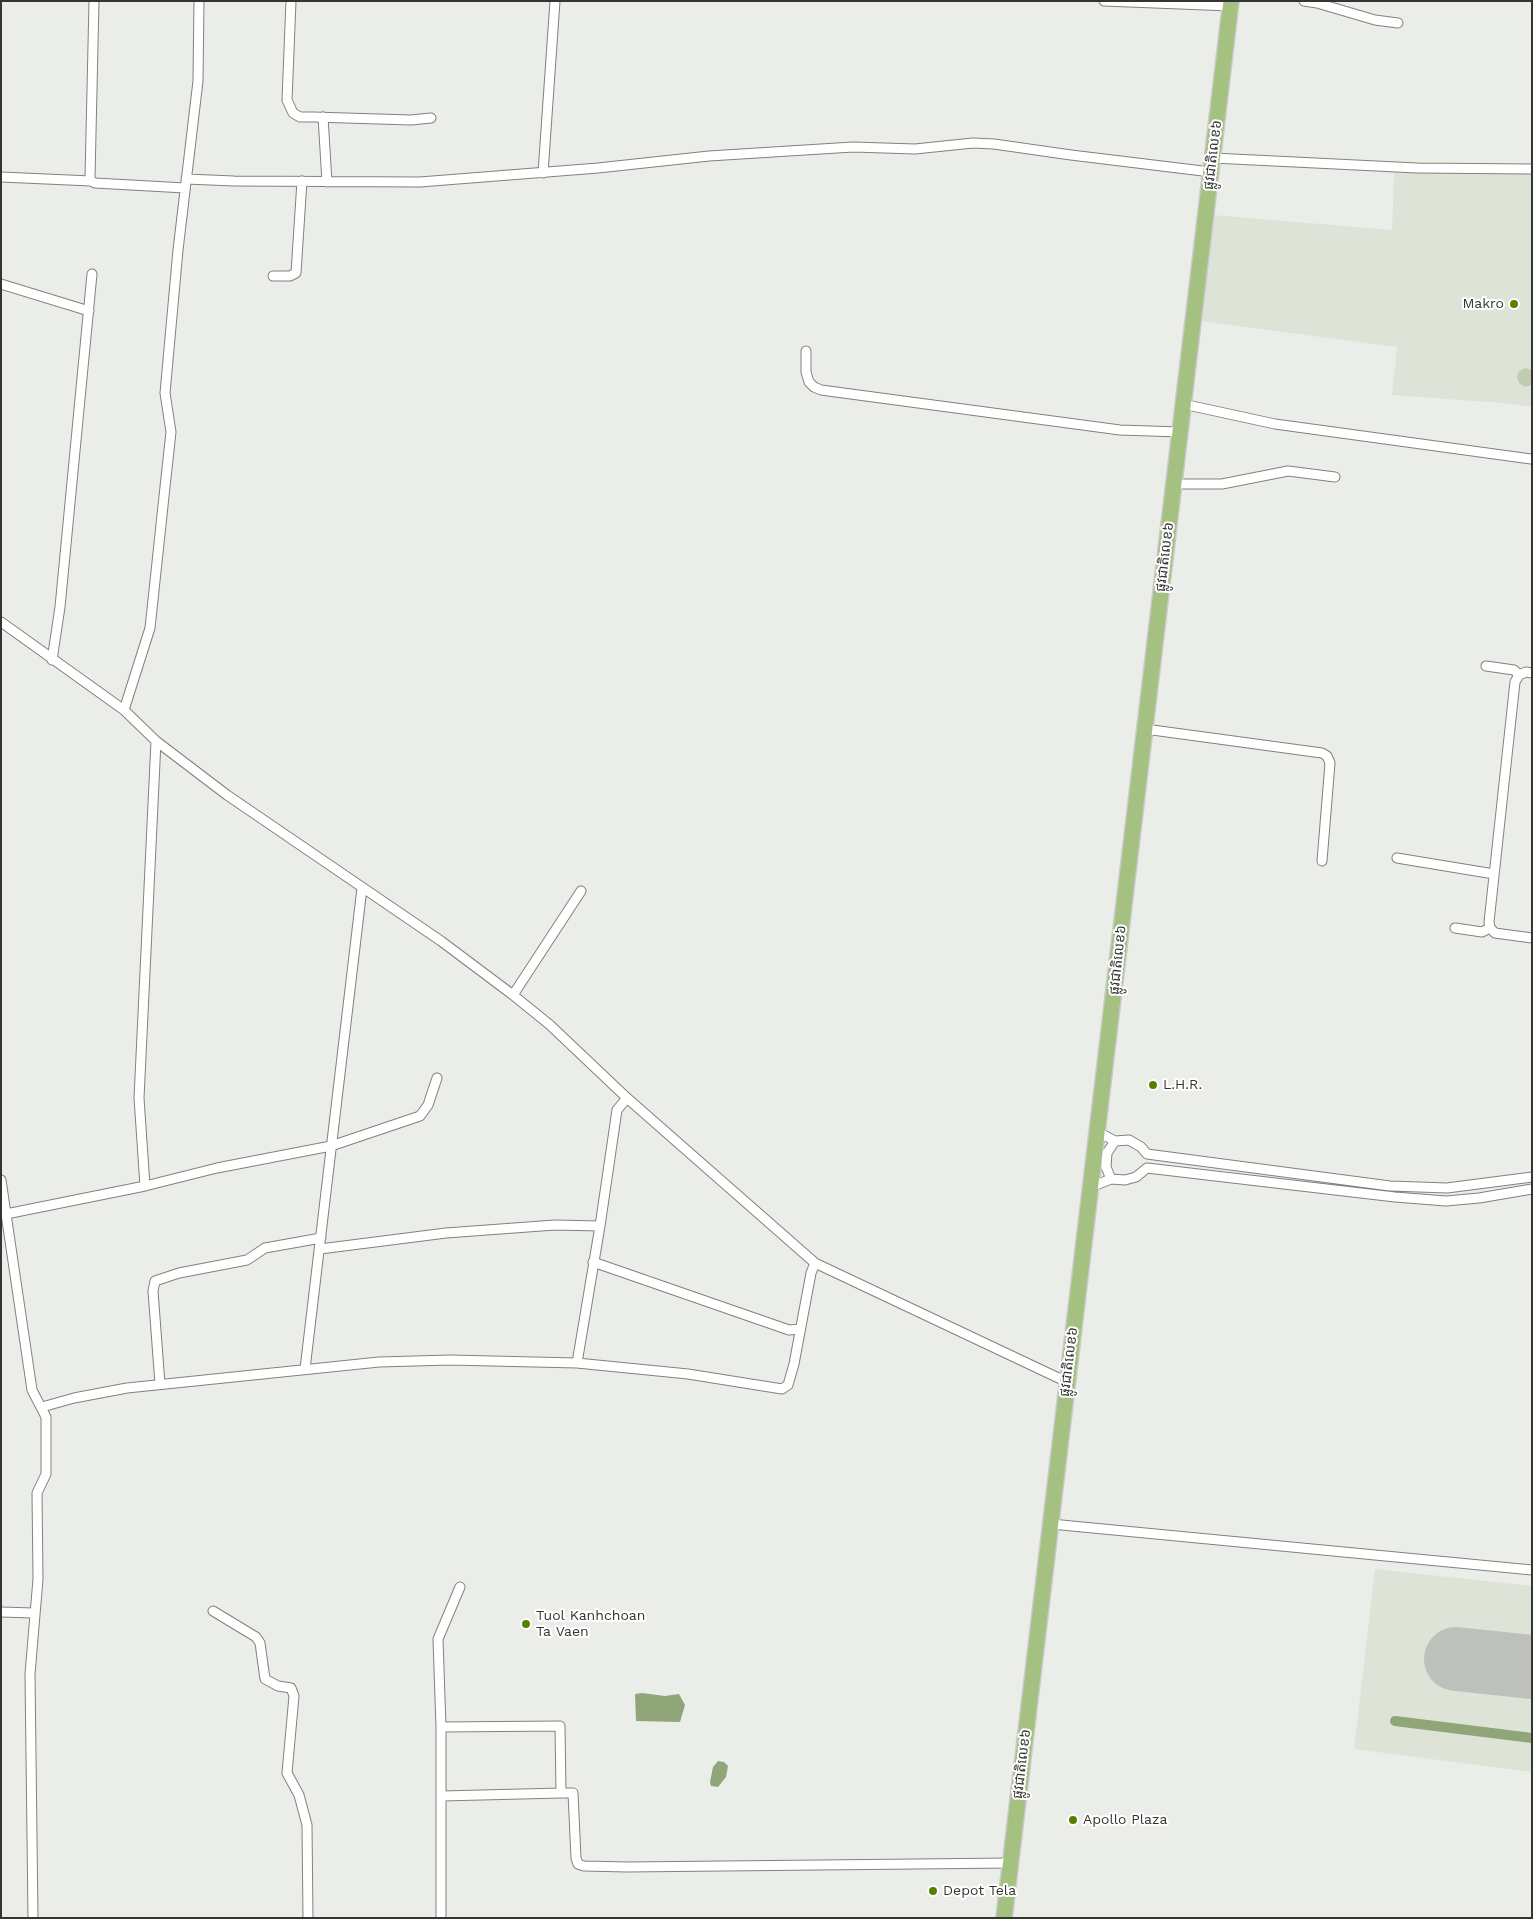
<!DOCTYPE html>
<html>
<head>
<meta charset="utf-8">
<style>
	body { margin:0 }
	#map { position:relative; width:1533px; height:1919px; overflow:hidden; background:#ebeee8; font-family:"Work Sans",sans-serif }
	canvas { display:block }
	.frame { position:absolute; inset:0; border:2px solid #343533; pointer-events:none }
</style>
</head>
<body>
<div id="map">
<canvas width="1533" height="1919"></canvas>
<div class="frame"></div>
</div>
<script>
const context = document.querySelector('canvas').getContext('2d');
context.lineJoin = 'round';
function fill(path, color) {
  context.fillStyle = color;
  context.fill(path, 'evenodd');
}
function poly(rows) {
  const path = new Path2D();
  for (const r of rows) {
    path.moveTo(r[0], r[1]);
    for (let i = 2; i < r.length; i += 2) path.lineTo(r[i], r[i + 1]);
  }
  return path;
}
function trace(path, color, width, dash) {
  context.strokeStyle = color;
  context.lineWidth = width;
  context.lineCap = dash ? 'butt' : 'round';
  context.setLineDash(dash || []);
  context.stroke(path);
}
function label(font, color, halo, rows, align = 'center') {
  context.font = font + ' "Work Sans","Noto Sans Khmer",sans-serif';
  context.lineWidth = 4;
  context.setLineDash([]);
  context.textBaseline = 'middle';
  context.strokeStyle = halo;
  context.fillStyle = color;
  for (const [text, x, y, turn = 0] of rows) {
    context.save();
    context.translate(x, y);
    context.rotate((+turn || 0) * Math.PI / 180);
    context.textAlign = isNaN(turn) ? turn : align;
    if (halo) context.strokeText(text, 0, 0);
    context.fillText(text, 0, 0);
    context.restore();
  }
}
fill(poly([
	[1394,172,1532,174,1532,407,1503,403,1392,395,1397,347,1200,321,1212,215,1392,230],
	[1375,1569,1532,1586,1532,1772,1354,1749]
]), '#dde3d7');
fill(poly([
	[1525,368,1532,370,1532,385,1525,387,1519,383,1517,377,1519,371]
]), '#c0cdb1');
fill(poly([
	[642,1693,665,1696,679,1694,685,1705,680,1722,636,1721,635,1694],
	[718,1761,724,1762,728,1766,726,1777,718,1787,711,1786,710,1782,713,1767]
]), '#90a578');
trace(poly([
	[1395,1721,1532,1738]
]), '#90a578', 10);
trace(poly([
	[1456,1659,1532,1667]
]), '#bec0bc', 64);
const street = poly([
	[94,1,90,178,91,181,95,183,185,188],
	[291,1,287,100,293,113,300,117,313,117,411,120,431,118],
	[1104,1,1230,6],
	[1304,1,1317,3,1375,20,1398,23],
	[323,117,327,182],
	[1213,158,1417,168,1532,169],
	[543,173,555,1],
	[1,177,91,181],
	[186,179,234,181,420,182,598,168,709,156,853,147,915,149,973,143,994,144,1071,155,1211,172],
	[273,276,290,276,296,273,302,181],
	[1,284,89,311],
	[806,351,806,372,809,382,814,387,821,390,1120,430,1180,432],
	[1183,404,1275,424,1531,459],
	[1174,484,1222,484,1288,471,1335,477],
	[1,622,124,710,156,741,227,795,441,941,513,995,550,1025,627,1098,815,1263,1067,1382],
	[52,660,60,607,92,274],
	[1486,666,1514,670,1519,675],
	[1532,673,1526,672,1519,675,1515,682,1489,922,1490,928,1495,933,1532,938],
	[124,710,150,628,165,487,171,432,165,393,178,250,198,81,199,1],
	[1145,729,1322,753,1327,756,1330,763,1322,861],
	[1397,858,1494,874],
	[1455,928,1482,932,1490,928],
	[513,995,581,891],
	[1098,1132,1115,1141,1129,1140,1141,1147,1147,1154,1390,1186,1447,1188,1532,1177],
	[1111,1179,1106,1167,1107,1153,1115,1141],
	[1,1180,32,1390,46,1417,46,1474,37,1493,38,1579,30,1674,33,1918],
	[145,1186,139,1098,156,741],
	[1091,1187,1111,1179,1125,1180,1136,1177,1147,1168,1395,1197,1446,1201,1479,1198,1532,1189],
	[6,1214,145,1186,217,1168,331,1146,420,1116,428,1105,437,1078],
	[320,1249,446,1233,555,1225,600,1226],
	[593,1262,789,1330,800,1329],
	[577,1363,600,1226,617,1110,627,1098],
	[305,1369,362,888],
	[160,1384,153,1291,155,1281,179,1273,247,1260,265,1248,321,1238],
	[42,1407,74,1398,127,1388,379,1362,450,1360,577,1363,688,1374,782,1389,788,1385,794,1364,811,1273,815,1263],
	[1051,1524,1532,1570],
	[213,1611,256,1637,260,1643,265,1679,278,1686,291,1688,294,1696,287,1773,299,1795,307,1825,308,1918],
	[1,1612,33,1613],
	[441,1727,560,1726,561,1793,573,1793,576,1858,578,1864,584,1866,627,1867,1011,1863],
	[442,1796,561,1793],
	[441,1918,441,1727,438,1639,460,1587]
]);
const highway = poly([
	[1004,1918,1231,1]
]);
trace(street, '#80827d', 11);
trace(highway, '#cacaca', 18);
trace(street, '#fff', 9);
trace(highway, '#a4c181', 15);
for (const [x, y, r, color] of [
	[1514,304,5,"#588000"],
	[1153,1085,5,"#588000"],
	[526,1624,5,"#588000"],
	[1073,1820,5,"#588000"],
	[933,1891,5,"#588000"]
]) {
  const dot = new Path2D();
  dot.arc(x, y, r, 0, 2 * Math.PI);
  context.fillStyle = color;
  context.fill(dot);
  trace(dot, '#fff', 2);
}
label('14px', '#343533', '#fff', [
	["ផ្លូវជាតិលេខ៦",1213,155,-83],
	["ផ្លូវជាតិលេខ៦",1165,557,-83],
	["ផ្លូវជាតិលេខ៦",1118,960,-84],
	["ផ្លូវជាតិលេខ៦",1069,1362,-83],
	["ផ្លូវជាតិលេខ៦",1022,1764,-83]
]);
label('14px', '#343533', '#fff', [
	["Makro",1504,304,"right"],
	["L.H.R.",1163,1085],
	["Tuol Kanhchoan",536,1616],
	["Ta Vaen",536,1632],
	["Apollo Plaza",1083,1820],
	["Depot Tela",943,1891]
], 'left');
</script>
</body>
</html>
